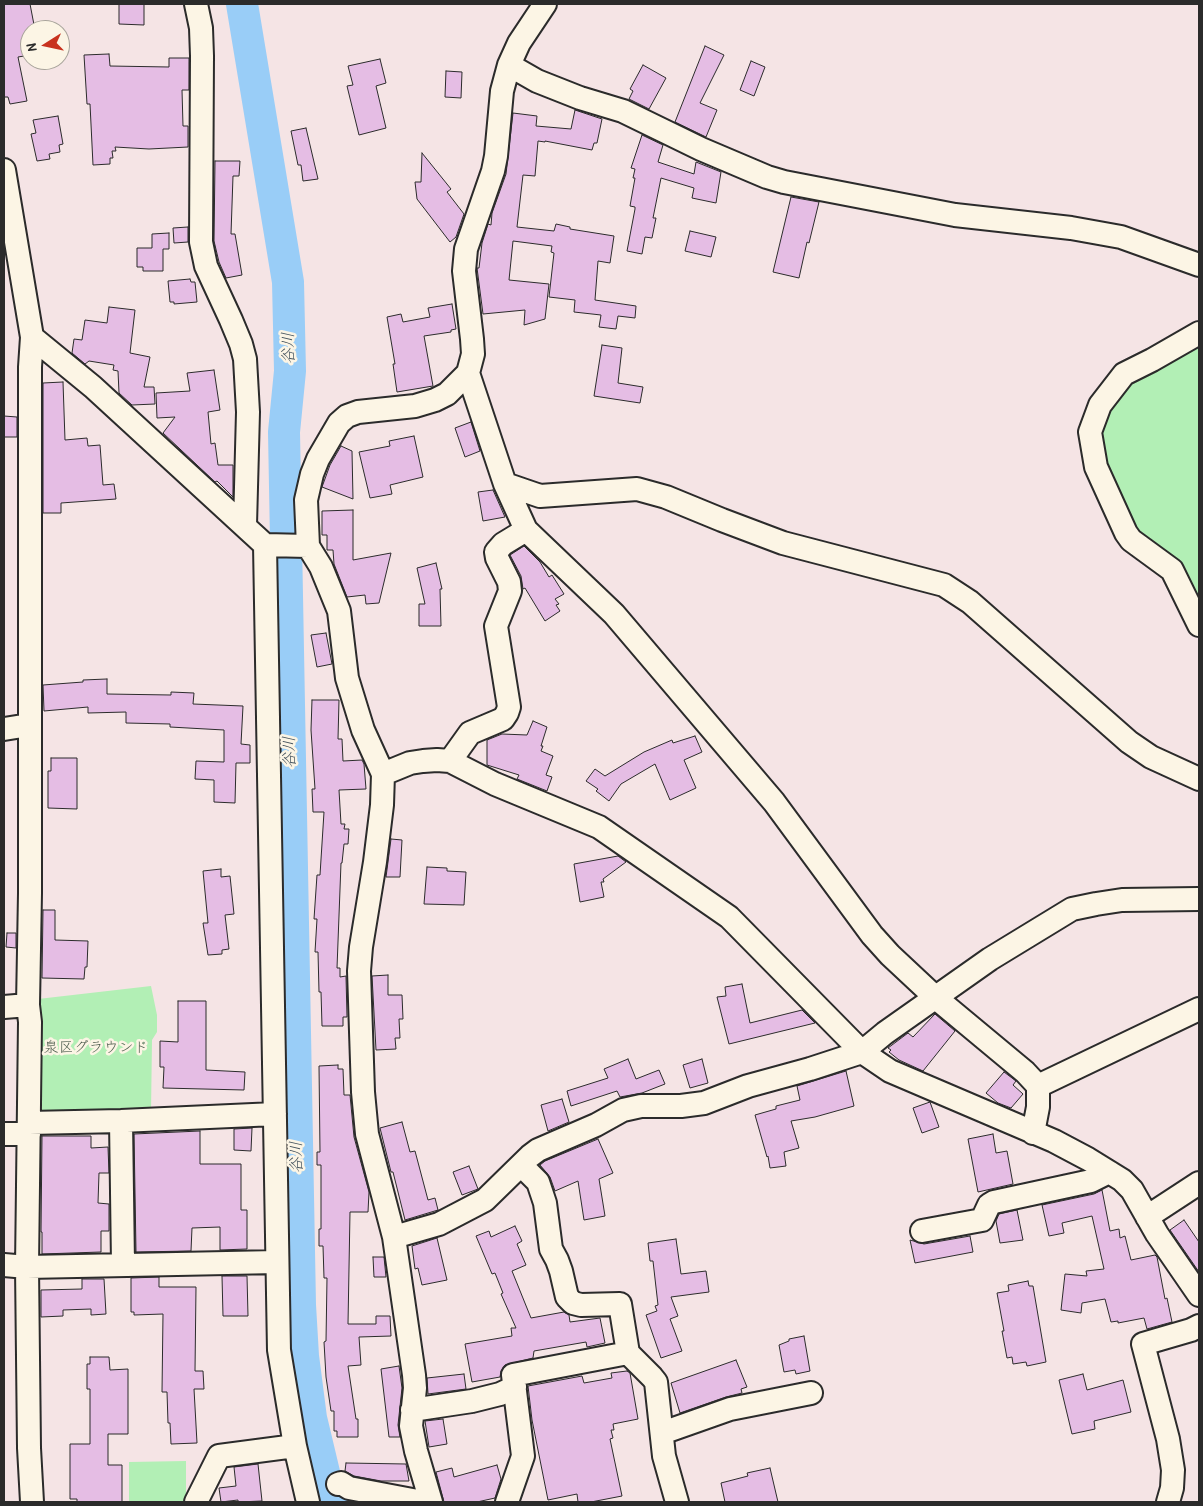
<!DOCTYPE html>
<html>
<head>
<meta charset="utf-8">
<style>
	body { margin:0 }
	#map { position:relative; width:1203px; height:1506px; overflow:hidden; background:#f5e4e5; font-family:"Patrick Hand",sans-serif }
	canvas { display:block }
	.frame { position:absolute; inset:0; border:5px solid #2b2b2b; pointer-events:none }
	.north { position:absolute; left:20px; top:20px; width:50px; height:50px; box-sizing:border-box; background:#fcf5e5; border:1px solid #a8a49b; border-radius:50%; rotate:260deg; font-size:14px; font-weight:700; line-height:20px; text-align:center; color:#2b2b2b }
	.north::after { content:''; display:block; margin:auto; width:18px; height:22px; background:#c8321e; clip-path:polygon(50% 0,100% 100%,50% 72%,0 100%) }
</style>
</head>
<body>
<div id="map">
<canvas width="1203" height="1506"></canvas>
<div class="frame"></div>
<div class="north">N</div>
</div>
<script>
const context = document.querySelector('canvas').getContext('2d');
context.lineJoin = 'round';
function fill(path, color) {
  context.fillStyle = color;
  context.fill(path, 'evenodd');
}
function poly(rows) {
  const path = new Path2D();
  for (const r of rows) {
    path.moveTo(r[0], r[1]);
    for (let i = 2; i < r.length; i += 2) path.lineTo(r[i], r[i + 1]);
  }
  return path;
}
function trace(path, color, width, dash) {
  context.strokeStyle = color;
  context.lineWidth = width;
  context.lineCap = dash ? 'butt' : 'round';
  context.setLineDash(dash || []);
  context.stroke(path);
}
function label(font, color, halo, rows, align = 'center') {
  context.font = font + ' "Patrick Hand","Klee One",sans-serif';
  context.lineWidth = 5;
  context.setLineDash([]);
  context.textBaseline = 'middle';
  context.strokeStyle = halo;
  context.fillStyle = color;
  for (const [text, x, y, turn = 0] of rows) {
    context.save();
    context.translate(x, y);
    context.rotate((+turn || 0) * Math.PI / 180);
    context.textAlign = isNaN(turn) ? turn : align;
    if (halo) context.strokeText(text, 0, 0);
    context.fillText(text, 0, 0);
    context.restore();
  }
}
fill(poly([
	[1199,341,1199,616,1133,538,1100,463,1101,420,1122,383],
	[151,986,157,1015,157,1032,152,1040,151,1112,42,1114,39,1111,38,999],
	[186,1461,186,1502,129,1502,129,1462]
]), '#b2efb5');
trace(poly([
	[243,11,246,4]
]), '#6d8ca5', 5.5);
trace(poly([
	[242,4,288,282,290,371,284,432,300,1305,303,1356,311,1418,331,1502]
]), '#99cdf7', 32);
const building = poly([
	[4,4,30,4,35,30,30,30,30,55,18,57,27,101,10,104,8,97,4,97,4,4],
	[119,4,144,4,144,25,119,24,119,4],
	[705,46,724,55,700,103,717,110,706,137,675,122,705,46],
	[109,54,110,66,169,67,169,58,189,58,189,90,182,90,183,126,188,126,188,147,149,149,115,147,116,151,112,151,113,158,110,158,110,164,93,165,90,104,87,104,84,55,109,54],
	[380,59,386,83,376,86,386,128,359,135,347,86,353,85,348,66,380,59],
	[751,61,765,67,754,96,740,90,751,61],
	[643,65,666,78,649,109,629,99,633,91,630,89,643,65],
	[446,71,462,72,461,98,445,97,446,71],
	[575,110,602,119,597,143,594,143,592,150,545,141,545,142,538,141,535,176,523,175,517,227,554,231,556,224,570,227,570,229,614,236,610,263,598,261,595,300,636,306,635,318,618,316,616,329,599,327,601,315,574,312,575,300,549,297,554,253,551,252,552,246,513,241,509,280,549,284,545,319,524,325,525,310,483,314,477,268,479,268,482,243,488,224,491,225,492,213,506,174,513,113,537,116,536,126,571,129,575,110],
	[58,116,63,144,59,145,60,152,49,154,50,159,37,161,31,134,36,133,33,120,58,116],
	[306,128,318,179,303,181,301,165,298,165,291,131,306,128],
	[642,135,663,145,658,162,694,174,696,162,721,172,716,203,692,198,694,188,661,178,653,218,656,218,652,238,645,237,642,254,627,251,635,209,635,207,630,206,635,178,633,178,635,169,631,168,642,135],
	[422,153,451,189,447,192,464,214,456,237,450,242,417,199,415,182,421,182,422,153],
	[215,161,240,161,239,176,233,176,231,234,235,234,242,275,226,278,219,262,214,241,215,161],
	[791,197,819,202,809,243,807,242,799,278,773,272,791,197],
	[188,227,188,242,174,243,173,228,188,227],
	[690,231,716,237,711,257,685,251,690,231],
	[169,233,169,249,163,249,163,271,143,271,143,267,137,267,137,248,152,248,152,234,169,233],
	[190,279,191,282,195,282,197,302,174,304,174,302,170,302,168,281,190,279],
	[452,304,456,329,451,330,451,332,424,336,433,386,397,392,393,364,395,364,387,317,401,314,403,322,430,317,428,308,452,304],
	[109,307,135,310,130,353,150,357,144,387,154,387,155,404,132,405,119,393,118,371,113,370,114,365,89,361,85,364,72,353,74,339,82,340,85,320,107,323,109,307],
	[602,345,622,348,618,383,643,387,640,403,594,396,602,345],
	[214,370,220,410,208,412,211,444,215,443,218,465,233,465,233,497,217,481,215,482,163,433,175,417,157,418,156,393,190,391,187,373,214,370],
	[63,382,65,440,87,438,88,446,100,445,103,485,114,484,116,499,61,503,61,513,43,513,43,383,63,382],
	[4,416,17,417,17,437,4,437,4,416],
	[471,422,480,451,465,457,455,428,471,422],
	[414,436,423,477,390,485,392,494,370,498,359,452,390,446,389,441,414,436],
	[341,446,352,451,353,499,322,487,330,465,341,446],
	[493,490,505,517,483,521,478,492,493,490],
	[353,510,353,560,391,553,379,603,366,604,365,595,347,597,334,564,333,550,327,550,327,535,322,535,322,511,353,510],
	[524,546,540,562,549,577,552,575,564,594,555,599,559,604,556,605,560,611,545,621,525,588,523,589,521,576,510,555,524,546],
	[436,563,442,589,440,589,441,626,419,626,419,604,425,604,417,568,436,563],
	[326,633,332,664,317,667,311,635,326,633],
	[107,679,107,694,171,695,171,692,194,693,193,704,243,706,241,744,250,745,250,763,236,763,235,803,214,802,214,780,195,779,196,761,224,762,224,730,170,727,170,724,126,723,126,712,88,713,88,707,44,711,43,685,83,682,83,680,107,679],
	[312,700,339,700,338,739,342,739,343,761,362,760,364,764,366,789,339,790,341,824,345,824,344,829,349,829,348,844,344,844,342,863,341,863,337,968,340,968,340,977,346,976,347,1017,343,1017,343,1026,322,1026,321,992,319,992,318,952,315,952,317,919,314,919,317,875,320,875,324,812,313,812,312,789,315,789,311,730,312,700],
	[533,721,547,727,541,746,543,746,541,751,553,756,546,775,552,777,547,791,517,779,519,775,487,765,487,740,502,734,527,735,533,721],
	[695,736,702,752,684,760,696,788,670,800,655,764,621,784,609,801,596,791,598,789,586,781,595,769,605,776,644,752,672,740,673,743,695,736],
	[51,758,77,758,77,809,48,808,48,771,51,771,51,758],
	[391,839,402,840,400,877,386,877,391,839],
	[618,856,626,862,603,879,604,882,601,882,604,897,580,902,574,864,618,856],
	[427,867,447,868,447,871,466,872,464,905,424,904,427,867],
	[221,869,221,877,230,876,234,914,225,915,229,949,222,950,222,954,208,955,203,923,208,923,203,871,221,869],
	[43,910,55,910,55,940,88,941,87,967,85,967,84,979,42,978,43,910],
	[7,933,16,933,16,948,6,947,7,933],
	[388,975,388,995,402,995,403,1019,399,1019,400,1038,395,1038,396,1049,376,1050,372,976,388,975],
	[742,984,750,1023,802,1010,815,1023,729,1044,717,997,726,996,725,987,742,984],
	[178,1001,206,1001,206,1070,245,1072,244,1090,163,1088,164,1067,160,1067,160,1041,178,1042,178,1001],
	[935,1014,955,1031,923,1071,899,1060,889,1052,891,1050,888,1048,908,1033,913,1037,935,1014],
	[628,1059,636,1079,659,1070,665,1084,642,1093,620,1097,617,1091,571,1106,567,1091,608,1078,604,1069,628,1059],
	[702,1059,708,1083,690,1088,683,1065,702,1059],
	[338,1065,338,1069,343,1069,344,1095,350,1095,354,1137,369,1192,368,1212,350,1212,348,1324,376,1324,376,1316,390,1316,391,1336,359,1337,361,1365,348,1366,356,1419,358,1419,358,1437,337,1437,337,1431,334,1431,334,1411,331,1411,326,1377,324,1342,326,1341,327,1278,324,1278,323,1246,319,1246,319,1229,321,1229,321,1165,317,1165,317,1152,320,1152,319,1066,338,1065],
	[846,1071,854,1106,815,1117,791,1121,799,1148,784,1152,786,1166,770,1168,768,1156,767,1157,755,1115,776,1109,776,1106,800,1100,797,1086,846,1071],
	[1004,1072,1016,1081,1013,1085,1023,1094,1011,1108,998,1103,986,1093,1004,1072],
	[562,1099,569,1122,548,1131,541,1105,562,1099],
	[930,1102,939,1127,922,1133,913,1108,930,1102],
	[402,1122,410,1152,415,1151,428,1200,435,1198,438,1210,405,1220,393,1172,391,1172,380,1128,402,1122],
	[252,1128,251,1151,234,1150,234,1129,252,1128],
	[200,1131,200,1164,241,1164,241,1210,247,1210,247,1249,220,1250,220,1227,192,1228,191,1251,136,1252,134,1134,200,1131],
	[993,1134,996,1153,1007,1151,1013,1184,978,1192,968,1139,993,1134],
	[42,1136,91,1136,91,1148,108,1147,109,1173,99,1173,98,1203,109,1204,109,1231,101,1231,101,1252,42,1254,42,1232,41,1232,42,1136],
	[598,1139,613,1173,599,1179,605,1216,584,1220,578,1181,555,1191,550,1177,540,1165,545,1161,598,1139],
	[469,1166,478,1189,462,1195,453,1172,469,1166],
	[1102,1190,1110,1231,1119,1229,1120,1238,1125,1236,1131,1260,1155,1255,1157,1257,1165,1299,1167,1298,1172,1322,1147,1329,1144,1318,1118,1323,1118,1321,1111,1322,1105,1299,1082,1303,1081,1313,1061,1310,1065,1274,1087,1276,1086,1271,1104,1269,1092,1216,1062,1223,1064,1233,1049,1236,1042,1205,1094,1194,1102,1190],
	[1017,1210,1023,1240,1000,1243,996,1221,999,1214,1017,1210],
	[1184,1220,1199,1242,1199,1272,1170,1230,1184,1220],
	[515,1226,522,1241,517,1244,526,1265,512,1271,531,1318,564,1312,569,1315,570,1322,600,1318,605,1343,587,1347,586,1342,534,1351,533,1358,505,1365,501,1371,500,1377,472,1382,465,1344,512,1336,511,1328,516,1328,501,1294,503,1293,495,1273,492,1274,476,1236,489,1231,491,1237,515,1226],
	[970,1236,973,1252,915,1263,910,1240,924,1244,970,1236],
	[437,1238,447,1280,422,1285,418,1268,415,1269,412,1246,437,1238],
	[676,1239,681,1274,706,1271,709,1292,671,1297,678,1316,670,1319,682,1351,661,1358,646,1315,657,1311,655,1306,658,1305,653,1261,650,1261,648,1243,676,1239],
	[373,1257,384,1257,386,1277,374,1277,373,1257],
	[222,1276,247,1276,248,1316,223,1316,222,1276],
	[159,1277,159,1287,196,1287,195,1371,203,1371,204,1389,194,1389,197,1443,171,1444,170,1423,168,1423,167,1392,162,1392,163,1314,134,1315,134,1312,131,1312,131,1278,159,1277],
	[82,1279,104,1279,106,1314,91,1315,91,1309,63,1310,63,1316,41,1317,41,1290,82,1289,82,1279],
	[1028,1281,1029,1286,1033,1286,1046,1362,1027,1366,1026,1362,1013,1364,1012,1357,1007,1358,1002,1331,1004,1331,997,1293,1009,1291,1008,1285,1028,1281],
	[804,1336,810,1371,796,1374,795,1370,784,1372,779,1345,789,1341,789,1339,804,1336],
	[90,1357,109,1357,110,1370,128,1369,128,1434,108,1434,108,1465,122,1465,122,1502,77,1502,77,1499,70,1499,70,1444,90,1444,90,1389,87,1389,87,1364,90,1364,90,1357],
	[736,1360,747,1387,741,1389,742,1393,726,1397,680,1413,671,1383,736,1360],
	[399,1366,402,1388,398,1425,400,1437,389,1437,381,1369,399,1366],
	[627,1371,630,1373,638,1419,613,1424,614,1430,611,1430,613,1438,610,1439,622,1496,591,1502,578,1502,577,1494,548,1500,532,1420,528,1386,582,1376,584,1383,612,1378,611,1373,627,1371],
	[464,1374,466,1389,428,1394,427,1378,464,1374],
	[1083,1374,1087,1390,1123,1380,1131,1412,1094,1421,1095,1429,1072,1434,1059,1380,1083,1374],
	[443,1419,447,1444,429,1447,425,1421,443,1419],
	[346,1463,406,1464,409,1481,381,1481,354,1476,345,1471,346,1463],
	[258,1464,262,1501,238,1502,238,1500,221,1502,219,1488,236,1486,234,1467,258,1464],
	[497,1465,501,1479,495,1498,477,1502,444,1502,436,1472,452,1468,454,1477,497,1465],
	[770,1468,778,1502,725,1502,721,1483,748,1476,747,1473,770,1468]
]);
fill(building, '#e5bde4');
trace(building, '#2b2b2b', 1);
const minor = poly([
	[196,4,201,28,202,56,201,242,206,266,231,320,241,344,245,359,248,412,245,525],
	[545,4,519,43,509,65,502,91,496,156,493,171,466,249,464,271,472,339,473,354,468,373,505,484,526,530,614,614,774,802,872,935,890,955,936,998,1025,1072,1038,1086,1038,1107,1033,1133],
	[509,65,537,81,580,98,623,111,701,149,767,177,784,182,955,215,1071,228,1121,237,1199,265],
	[4,170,32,337,30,367,30,893,28,1005,30,1022,27,1267,29,1448,32,1502],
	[1199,333,1152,360,1124,374,1100,405,1090,432,1096,467,1126,533,1131,540,1172,570,1199,625],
	[32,337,93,387,265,545,279,1350,295,1446,308,1502],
	[505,484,540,496,637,489,666,497,722,520,783,543,944,585,970,602,1129,742,1151,757,1199,779],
	[265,545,308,546],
	[4,729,29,725],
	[450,761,470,733,503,719,507,713,509,707,496,626,510,591,509,582,497,558,496,552,503,544,526,530],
	[383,774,410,763,423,761,437,760,450,761,495,784,599,827,729,917,862,1052,890,1071,1054,1141,1088,1159,1122,1180,1132,1190,1157,1234,1199,1295],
	[4,1007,28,1005],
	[1038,1086,1199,1009],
	[121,1121,123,1264],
	[29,1123,121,1121,275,1114],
	[4,1134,29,1134],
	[521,1165,538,1182,545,1203,551,1249,557,1260,561,1271,567,1297,573,1303,581,1305,620,1304,628,1353],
	[1147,1217,1199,1183],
	[922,1231,982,1220,989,1205,994,1202,1091,1181,1109,1172],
	[394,1237,439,1224,485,1200,530,1156,538,1150,596,1125,623,1110,641,1106,681,1106,704,1103,748,1086,810,1069,862,1052,885,1033,990,959,1072,909,1096,904,1122,900,1199,899],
	[4,1265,27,1267,277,1262],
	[412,1410,472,1401,500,1394,515,1387],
	[662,1433,730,1409,811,1393],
	[338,1484,341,1483,349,1488,423,1502],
	[196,1502,219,1456,295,1446],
	[431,1502,416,1451,411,1426,415,1388,414,1375,394,1237,367,1134,363,1092,359,971,361,947,375,862,382,805,383,774,363,730,347,678,339,611,321,567,308,546,306,500,312,474,318,459,339,423,347,416,358,412,415,406,435,400,447,394,468,373],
	[507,1502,523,1456,513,1375,628,1353,652,1377,656,1382,664,1456,677,1502],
	[1168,1502,1172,1488,1173,1470,1168,1439,1143,1344,1191,1330,1199,1326]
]);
trace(minor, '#2b2b2b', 26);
trace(minor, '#fcf5e5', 22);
label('15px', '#4d5c4e', '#fcf5e5', [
	["泉区グラウンド",96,1048]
]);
label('italic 16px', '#46545e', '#fcf5e5', [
	["谷川",289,348,-91],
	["谷川",290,752,-91],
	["谷川",297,1157,-91]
]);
</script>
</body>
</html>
